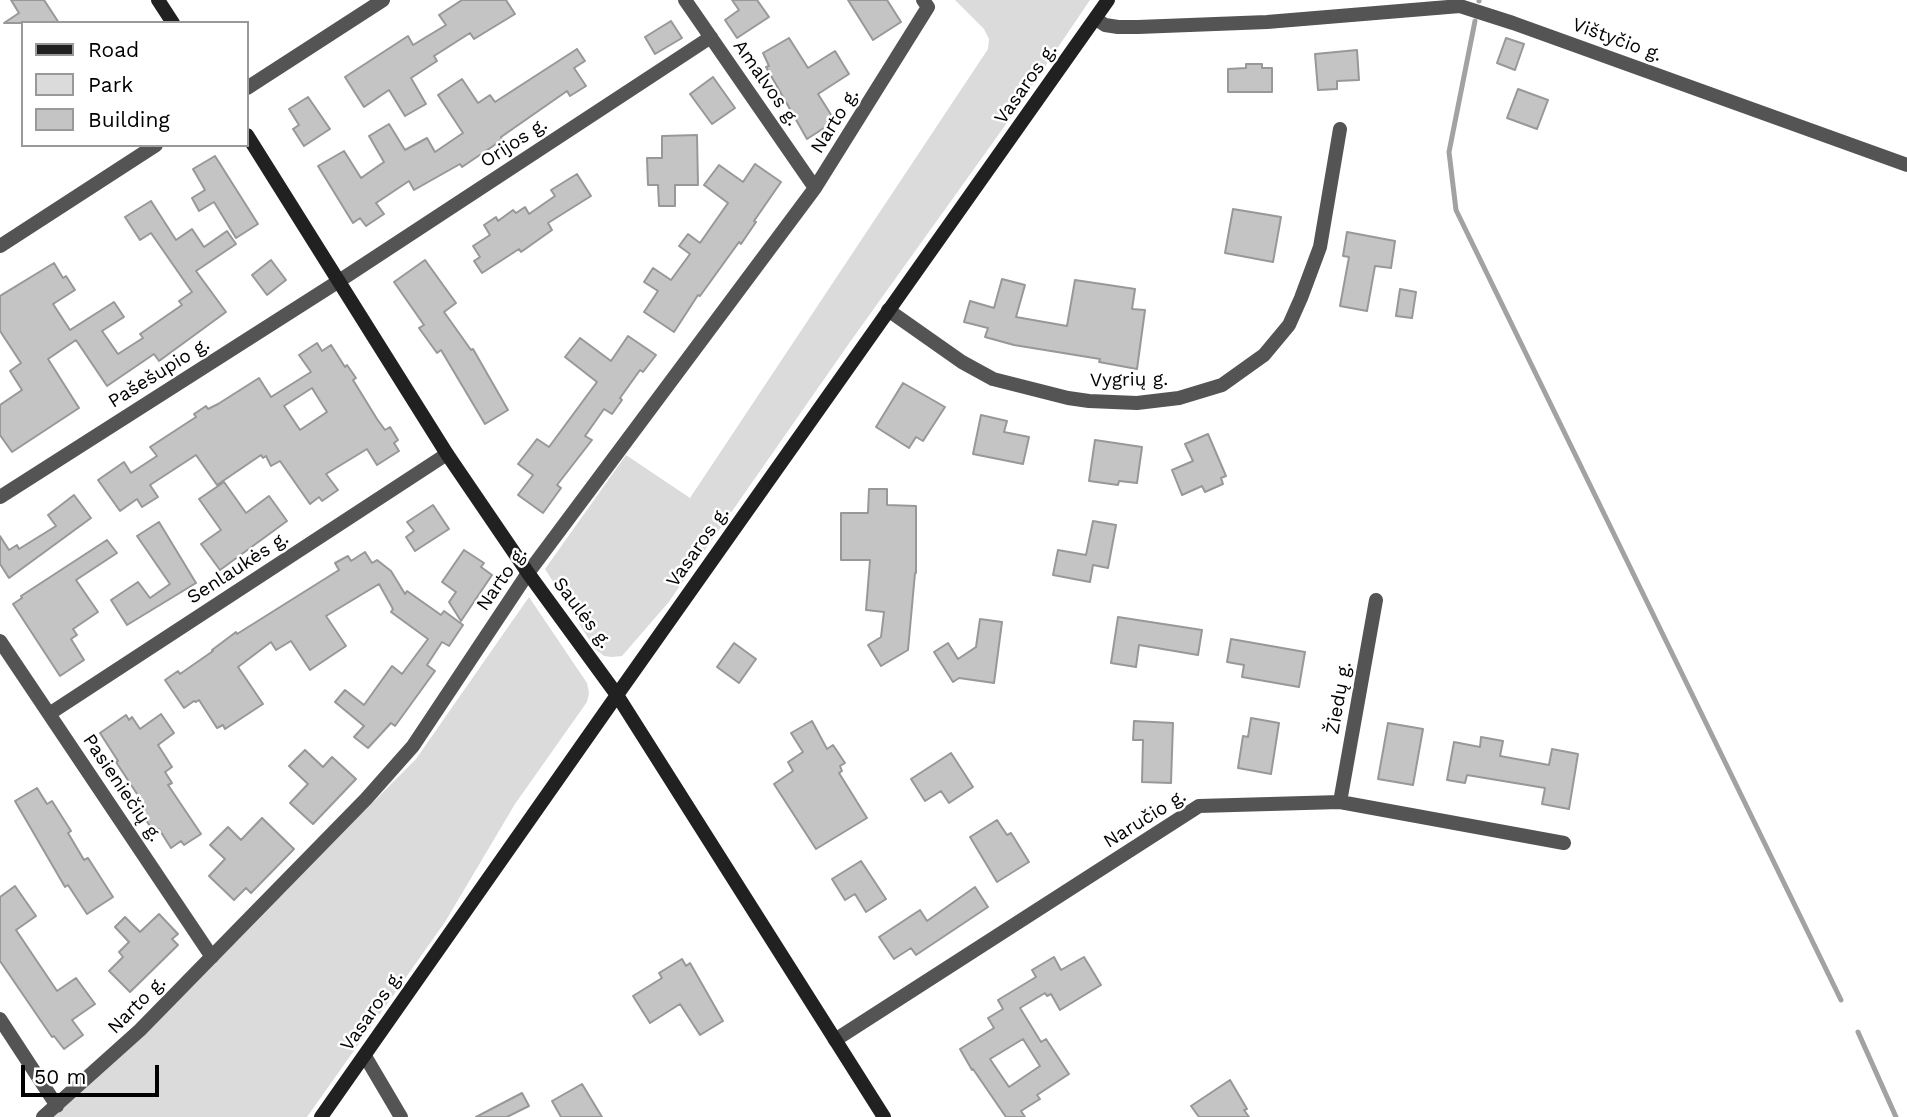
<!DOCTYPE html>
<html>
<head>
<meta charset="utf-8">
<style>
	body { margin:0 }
	#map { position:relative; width:1907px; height:1117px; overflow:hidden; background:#fff; font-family:"Work Sans",sans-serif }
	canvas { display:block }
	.legend { position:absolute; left:21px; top:21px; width:228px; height:126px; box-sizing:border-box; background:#fff; border:2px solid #999; margin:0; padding:9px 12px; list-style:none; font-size:21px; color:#000 }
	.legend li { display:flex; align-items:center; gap:14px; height:35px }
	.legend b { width:35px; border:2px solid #999 }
	.scale { position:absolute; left:21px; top:1065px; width:138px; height:32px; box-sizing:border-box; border:4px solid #000; border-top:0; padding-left:9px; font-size:21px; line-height:24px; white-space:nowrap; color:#000; -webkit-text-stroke:5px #fff; paint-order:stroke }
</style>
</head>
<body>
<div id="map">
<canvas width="1907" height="1117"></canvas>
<ul class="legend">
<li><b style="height:9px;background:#212121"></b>Road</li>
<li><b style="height:19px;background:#dbdbdb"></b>Park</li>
<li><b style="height:19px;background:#c4c4c4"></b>Building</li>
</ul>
<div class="scale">50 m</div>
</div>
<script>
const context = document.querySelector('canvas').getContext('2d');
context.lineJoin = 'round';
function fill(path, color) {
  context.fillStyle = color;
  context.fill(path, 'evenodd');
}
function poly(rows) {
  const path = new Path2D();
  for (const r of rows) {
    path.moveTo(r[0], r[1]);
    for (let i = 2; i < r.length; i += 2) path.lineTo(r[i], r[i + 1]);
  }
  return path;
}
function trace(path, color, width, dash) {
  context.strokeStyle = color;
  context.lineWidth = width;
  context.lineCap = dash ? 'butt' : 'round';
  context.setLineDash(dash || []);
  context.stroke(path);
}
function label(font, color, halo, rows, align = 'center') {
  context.font = font + ' "Work Sans",sans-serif';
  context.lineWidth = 5;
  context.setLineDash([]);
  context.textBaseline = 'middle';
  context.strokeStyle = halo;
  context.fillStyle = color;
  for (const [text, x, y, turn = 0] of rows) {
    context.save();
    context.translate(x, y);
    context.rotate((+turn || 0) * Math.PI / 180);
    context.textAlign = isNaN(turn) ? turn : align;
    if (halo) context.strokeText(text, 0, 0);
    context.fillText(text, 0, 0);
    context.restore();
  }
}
fill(poly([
	[955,0,1090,0,1004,127,850,342,668,603,622,656,612,657,604,656,595,649,545,569,626,455,690,498,988,49,989,39,984,29],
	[529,597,587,683,589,693,587,702,515,804,445,922,307,1117,49,1117,145,1032,416,759]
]), '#dbdbdb');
trace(poly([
	[1479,1,1479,0],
	[1475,21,1449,152,1456,210,1841,1000],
	[1858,1032,1896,1117]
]), '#a2a2a2', 5);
const building = poly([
	[11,0,44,0,59,23,4,23,19,13,11,0],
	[462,0,506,0,515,14,474,39,470,33,434,56,437,61,411,78,426,104,405,116,389,90,364,107,345,77,408,36,413,45,446,25,439,15,462,0],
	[732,0,757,0,769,17,737,38,725,20,739,10,732,0],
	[848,0,887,0,901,22,873,40,848,0],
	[671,21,682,38,655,54,645,37,671,21],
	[789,38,808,68,835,51,849,74,818,94,835,121,807,139,766,67,769,66,763,53,789,38],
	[1506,38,1524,44,1515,70,1497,63,1506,38],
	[577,49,585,61,574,68,586,86,570,96,567,91,501,137,502,140,462,167,460,164,414,190,409,181,376,203,384,214,366,226,360,218,353,223,318,166,344,151,361,178,384,162,369,136,389,124,405,150,427,138,435,152,463,133,438,95,462,79,478,103,490,95,495,102,577,49],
	[1357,50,1359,80,1337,81,1337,89,1318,90,1315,54,1357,50],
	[1246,64,1262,64,1262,68,1272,68,1272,92,1228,92,1228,69,1246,68,1246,64],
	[713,77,735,108,712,124,690,94,713,77],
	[1518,89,1548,100,1537,129,1507,118,1518,89],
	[308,97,330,129,304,146,293,129,299,125,289,109,308,97],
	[697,135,698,185,675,185,675,206,659,206,658,185,648,185,647,158,662,158,662,136,697,135],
	[215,156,258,224,236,238,214,202,199,211,192,198,205,190,193,169,215,156],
	[755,164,781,182,754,221,756,222,741,244,739,242,700,296,698,295,674,332,644,312,658,291,644,282,653,268,671,280,690,254,679,246,688,234,700,243,728,203,704,185,719,165,743,182,755,164],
	[577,174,591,196,548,223,552,230,521,252,519,249,482,273,474,261,480,257,473,246,490,235,484,225,496,217,498,221,513,210,516,213,525,207,529,214,555,196,551,190,577,174],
	[151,201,176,240,192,229,204,247,227,231,236,244,196,271,226,312,159,361,154,354,107,386,76,340,48,359,79,408,12,452,0,435,0,405,22,390,10,371,21,363,0,331,0,296,54,263,63,278,66,276,75,290,53,304,70,330,114,302,124,317,102,331,118,354,143,338,140,334,182,305,179,301,192,292,151,233,140,240,125,217,151,201],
	[1233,209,1281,217,1273,262,1225,253,1233,209],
	[1347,232,1395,241,1391,268,1375,266,1367,311,1340,306,1349,257,1343,256,1347,232],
	[271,260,286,280,267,295,252,275,271,260],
	[425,260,456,303,444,312,471,350,473,349,508,410,485,424,441,350,437,353,419,328,424,325,394,282,425,260],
	[1002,279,1025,285,1016,317,1067,326,1075,280,1135,289,1132,309,1145,310,1137,369,1099,362,1100,359,1014,345,985,337,988,328,964,322,970,301,994,308,1002,279],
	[1400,289,1416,292,1412,318,1396,316,1400,289],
	[628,336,656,355,643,372,640,370,620,398,622,400,612,414,604,409,585,436,592,440,557,485,561,488,543,513,518,495,533,475,518,464,537,439,549,447,597,382,565,357,580,338,611,361,628,336],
	[317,343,322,351,331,345,345,367,347,365,356,378,353,380,377,419,385,430,390,427,398,440,394,443,399,451,377,465,367,449,326,474,338,490,322,501,319,497,310,504,280,461,271,466,266,456,263,458,261,455,217,485,196,455,150,485,158,497,142,507,137,499,120,511,98,480,124,462,131,473,157,456,150,447,196,417,194,414,206,406,208,409,218,404,259,378,271,397,311,372,299,355,317,343],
	[312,388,327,412,300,430,284,406,312,388],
	[903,383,945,407,923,441,916,437,909,448,876,427,903,383],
	[981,415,1007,421,1004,432,1029,437,1023,464,973,454,981,415],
	[1208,434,1226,476,1221,478,1223,484,1205,492,1202,486,1182,495,1172,470,1193,461,1185,444,1208,434],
	[1095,440,1142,447,1137,483,1119,481,1118,485,1089,481,1095,440],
	[224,482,246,513,269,496,287,521,220,570,201,544,221,530,199,499,224,482],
	[869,489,887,489,887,505,916,506,916,573,915,573,908,650,881,666,868,645,881,637,884,612,866,610,870,560,841,560,841,513,868,513,869,489],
	[74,495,91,518,9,578,0,564,0,536,9,550,17,545,19,549,56,526,48,515,74,495],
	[433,505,449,529,415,551,406,537,414,531,407,522,433,505],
	[1093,521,1116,525,1108,568,1093,565,1090,582,1053,575,1058,550,1086,555,1093,521],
	[159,522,196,583,127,625,111,600,138,582,150,598,170,584,137,536,159,522],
	[107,540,117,553,76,580,98,612,73,629,77,635,71,639,84,660,60,676,13,604,22,598,21,596,107,540],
	[464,550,484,563,481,567,492,575,461,621,449,602,456,592,442,582,464,550],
	[365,552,372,563,377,560,391,571,405,594,407,591,441,615,444,611,463,625,449,646,442,642,427,665,435,671,395,726,391,723,368,748,354,737,364,726,335,702,345,690,364,705,392,666,402,674,428,639,391,612,393,609,379,584,326,616,346,646,310,670,291,641,276,650,271,642,238,667,263,704,225,729,223,725,217,728,199,700,196,702,194,701,184,708,165,680,178,671,180,674,213,651,212,650,236,632,237,634,339,570,335,563,348,556,351,561,365,552],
	[1118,617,1202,630,1198,655,1139,645,1136,667,1111,663,1118,617],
	[980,619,1002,622,994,683,959,678,953,682,934,652,948,643,958,659,976,647,980,619],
	[1231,639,1305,652,1299,687,1242,677,1244,665,1227,662,1231,639],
	[734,643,756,659,739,683,717,667,734,643],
	[161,714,174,733,158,745,172,767,165,772,172,783,168,785,201,834,184,845,181,841,171,848,159,829,154,832,139,810,145,806,116,762,118,761,100,733,126,715,129,720,132,717,140,729,161,714],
	[1251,718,1279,723,1271,774,1238,768,1243,736,1248,737,1251,718],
	[812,721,827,749,833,745,845,763,840,766,842,771,839,773,867,818,816,849,774,784,793,771,788,762,803,752,791,733,812,721],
	[1134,721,1173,723,1171,783,1142,782,1143,740,1133,740,1134,721],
	[1388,723,1423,729,1413,785,1378,779,1388,723],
	[1481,737,1503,741,1500,756,1549,765,1552,749,1578,754,1569,809,1542,804,1545,788,1467,775,1465,783,1447,780,1454,742,1480,747,1481,737],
	[305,750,323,767,332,757,356,779,313,824,290,803,308,784,289,766,305,750],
	[951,753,973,787,949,803,941,791,925,801,911,779,951,753],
	[37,788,47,804,52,801,71,831,68,833,84,860,88,858,113,897,87,914,68,885,65,887,15,801,37,788],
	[262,818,294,849,251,893,246,888,234,900,209,876,225,859,210,845,228,827,241,840,262,818],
	[997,820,1007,835,1011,833,1029,862,997,882,970,837,997,820],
	[861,861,886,899,866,912,855,894,845,900,832,879,861,861],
	[15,886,36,916,16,930,57,991,76,978,95,1004,72,1020,83,1035,64,1049,54,1036,52,1037,0,961,0,897,15,886],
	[975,887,988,907,916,955,911,948,894,959,879,937,920,910,927,921,975,887],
	[159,914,178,934,172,939,178,945,130,992,109,971,123,957,119,952,129,942,115,927,125,917,140,932,159,914],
	[1054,957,1061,970,1084,957,1101,985,1060,1010,1051,994,1047,996,1045,993,1020,1008,1041,1042,1046,1039,1069,1074,1037,1095,1040,1099,1021,1111,1025,1117,1006,1117,973,1069,972,1070,960,1049,994,1028,988,1018,1003,1009,998,1000,1036,977,1032,970,1054,957],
	[1023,1039,1040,1066,1009,1087,990,1059,1023,1039],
	[682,959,686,966,690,963,723,1021,700,1035,680,1004,650,1023,633,996,662,978,659,973,682,959],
	[1230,1080,1247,1109,1244,1110,1249,1117,1199,1117,1191,1106,1230,1080],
	[582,1084,602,1117,561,1117,552,1101,582,1084],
	[522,1093,529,1106,507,1117,476,1117,522,1093]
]);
fill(building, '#c4c4c4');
trace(building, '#989898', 2);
trace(poly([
	[685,0,815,188],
	[1096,19,1105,25,1118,27,1138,27,1267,22,1460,6,1513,23,1907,165],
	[247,88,383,0],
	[0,246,156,145],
	[888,310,962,362,993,379,1068,398,1089,401,1137,403,1179,398,1222,385,1264,355,1289,325,1301,298,1320,247,1340,129],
	[0,497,339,281,711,37],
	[0,641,212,957],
	[49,714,447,454],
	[1340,802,1376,600],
	[0,1019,57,1106],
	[835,1040,1199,806,1340,802,1564,843],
	[365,1056,401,1117],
	[43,1117,140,1030,366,799,413,746,528,573,815,188,928,7,923,0]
]), '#545454', 14);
trace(poly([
	[158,0,173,23],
	[247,135,447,454,528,573,617,695,884,1117],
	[321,1117,617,695,1108,0]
]), '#212121', 14);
label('19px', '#000', '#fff', [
	["Vištyčio g.",1617,40,20],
	["Amalvos g.",766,83,55],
	["Vasaros g.",1026,84,-55],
	["Narto g.",835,121,-58],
	["Orijos g.",514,143,-33],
	["Pašešupio g.",159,373,-32],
	["Vygrių g.",1129,380,-1],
	["Vasaros g.",698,547,-55],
	["Senlaukės g.",238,568,-33],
	["Narto g.",502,579,-55],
	["Saulės g.",582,613,53],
	["Žiedų g.",1339,698,-80],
	["Pasieniečių g.",122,788,56],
	["Naručio g.",1145,819,-32],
	["Narto g.",137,1005,-45],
	["Vasaros g.",372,1011,-55]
]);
</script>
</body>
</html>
